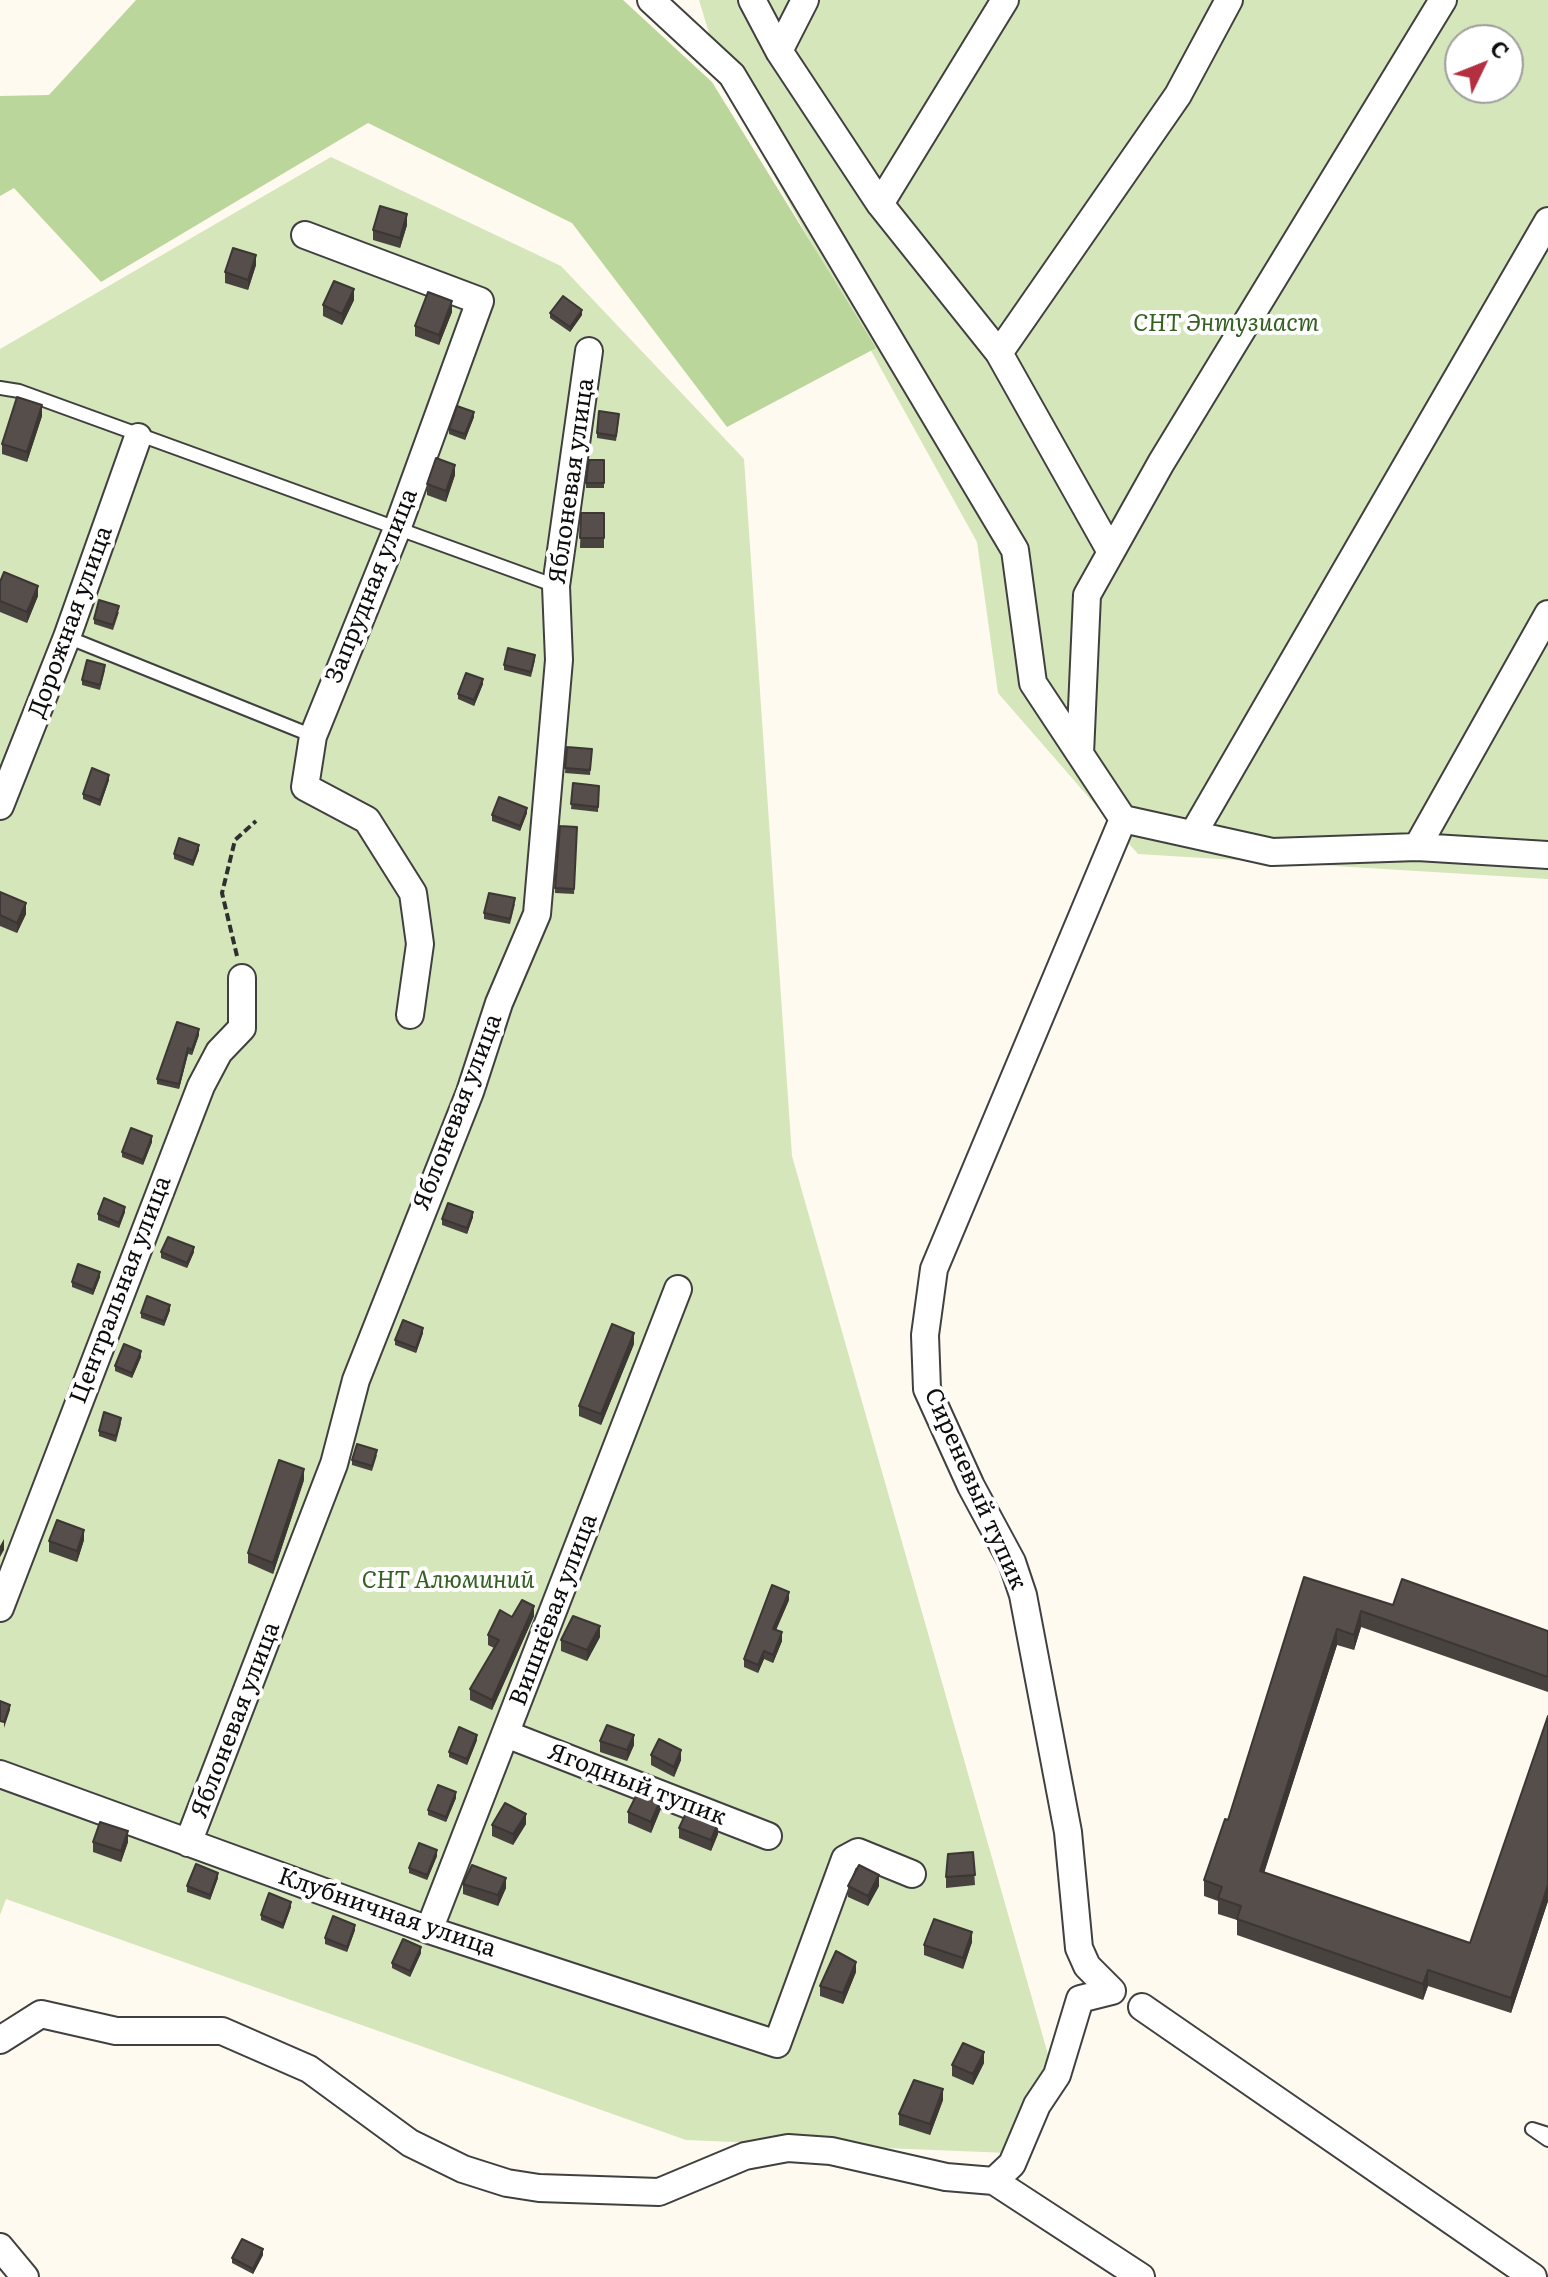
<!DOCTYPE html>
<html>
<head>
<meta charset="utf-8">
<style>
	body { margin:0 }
	#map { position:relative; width:1548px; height:2277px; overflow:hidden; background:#fefaef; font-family:Literata,serif }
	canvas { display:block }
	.north { position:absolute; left:1444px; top:24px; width:80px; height:80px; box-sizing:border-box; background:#fff; border:2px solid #9e9e9e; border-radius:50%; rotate:47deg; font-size:22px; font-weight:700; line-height:32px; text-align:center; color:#0d0d0d }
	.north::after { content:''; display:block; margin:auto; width:28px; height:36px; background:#b42f40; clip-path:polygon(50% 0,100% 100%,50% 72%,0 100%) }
</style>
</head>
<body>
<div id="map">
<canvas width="1548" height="2277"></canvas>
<div class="north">С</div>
</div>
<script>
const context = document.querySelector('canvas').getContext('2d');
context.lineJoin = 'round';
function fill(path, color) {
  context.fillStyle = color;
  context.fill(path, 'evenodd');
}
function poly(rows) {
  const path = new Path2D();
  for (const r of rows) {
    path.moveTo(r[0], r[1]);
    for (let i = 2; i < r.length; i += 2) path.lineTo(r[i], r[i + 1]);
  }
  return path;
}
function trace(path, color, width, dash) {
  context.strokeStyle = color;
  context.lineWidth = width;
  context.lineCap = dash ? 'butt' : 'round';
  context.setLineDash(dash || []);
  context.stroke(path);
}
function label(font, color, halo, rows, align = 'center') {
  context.font = font + ' Literata,serif';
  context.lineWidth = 8;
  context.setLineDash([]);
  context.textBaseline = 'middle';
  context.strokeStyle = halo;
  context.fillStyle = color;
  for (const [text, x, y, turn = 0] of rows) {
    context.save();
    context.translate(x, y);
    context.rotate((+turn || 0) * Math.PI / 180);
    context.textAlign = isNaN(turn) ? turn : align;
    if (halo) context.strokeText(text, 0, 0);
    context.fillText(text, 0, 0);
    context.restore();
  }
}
fill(poly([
	[699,0,1548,0,1548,879,1138,854,998,693,977,542,726,89],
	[1460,40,1508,40,1508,88,1460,88],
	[331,157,561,266,744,459,792,1156,1051,2065,1009,2153,686,2140,6,1899,0,1915,0,349]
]), '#d4e6ba');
fill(poly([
	[136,0,623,0,712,82,876,348,727,427,572,223,368,123,101,282,14,188,0,196,0,96,49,95]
]), '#bad69b');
const lane = poly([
	[0,388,19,391,556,586],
	[67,637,313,736],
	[1548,2134,1532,2129,1548,2140]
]);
const street = poly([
	[651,0,732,75,1015,550,1033,683,1123,819,1272,852,1417,847,1548,855],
	[752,0,779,51,880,204,999,353,1111,552],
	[779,51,805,0],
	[880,204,1005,0],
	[305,235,480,301,397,529,313,736,305,787,367,820,413,893,420,944,410,1015],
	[999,353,1178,95,1229,0],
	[1080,754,1087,595,1161,463,1443,0],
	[0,806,67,637,138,437],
	[1193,834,1548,221],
	[1417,847,1548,614],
	[0,1608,201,1086,219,1052,242,1028,242,978],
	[506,1734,768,1836],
	[0,1774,429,1930,777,2044,845,1859,858,1852,912,1874],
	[188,1843,334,1464,356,1380,470,1092,499,1003,537,914,559,660,556,586,589,351],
	[429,1930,678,1289],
	[1142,2007,1533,2277],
	[0,2040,41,2014,116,2031,222,2031,309,2069,410,2143,463,2169,507,2183,539,2188,659,2192,745,2156,788,2148,831,2151,946,2177,994,2181,1141,2277],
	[994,2181,1012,2164,1037,2105,1057,2075,1080,1999,1112,1991,1087,1966,1079,1948,1068,1832,1023,1595,1012,1562,971,1486,927,1389,925,1335,934,1269,1123,819],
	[0,2247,25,2277]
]);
trace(lane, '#404040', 16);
trace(street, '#404040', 30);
trace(poly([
	[237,956,222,893,235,840,256,821]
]), '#2f2f2f', 4, [8, 4]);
trace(lane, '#fff', 12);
trace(street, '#fff', 26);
fill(poly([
	[407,225,400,248,373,240,373,230],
	[256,265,248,290,225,283,225,272],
	[354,300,342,325,323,316,323,305],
	[452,312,439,345,415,336,415,326],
	[550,313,582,315,570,332,550,318],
	[42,416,27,462,2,454,2,444],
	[474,417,465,440,449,434,449,429],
	[619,419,616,441,597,438,597,433],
	[604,460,604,488,586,488,586,483],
	[455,475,446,502,427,495,427,484],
	[581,513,604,513,604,548,580,548],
	[0,582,38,596,27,623,0,612],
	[119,612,113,630,94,624,94,619],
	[535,660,531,677,504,670,504,665],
	[105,670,100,690,82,685,82,680],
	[483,684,474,706,458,699,458,694],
	[567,747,592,749,590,775,565,773],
	[109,780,100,806,83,799,83,794],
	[573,783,599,786,598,812,571,809],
	[527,813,520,831,492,821,492,815],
	[577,827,574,894,555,893,555,888],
	[199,850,193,866,174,859,174,854],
	[0,892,26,914,17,933,0,926],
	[515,904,510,924,484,919,484,913],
	[199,1035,192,1055,188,1054,179,1089,157,1084,157,1079],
	[152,1142,143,1165,122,1157,122,1152],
	[125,1212,119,1228,98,1220,98,1214],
	[473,1217,467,1234,442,1225,442,1219],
	[161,1252,194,1252,187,1268,161,1258],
	[100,1277,93,1295,72,1287,72,1282],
	[170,1310,164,1326,141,1318,141,1313],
	[423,1333,416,1353,395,1345,395,1340],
	[634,1344,601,1425,579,1416,579,1406],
	[141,1357,132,1378,115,1371,115,1366],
	[121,1423,116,1442,99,1436,99,1431],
	[377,1455,372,1471,352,1465,352,1460],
	[304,1480,273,1574,248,1563,248,1553],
	[84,1540,77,1562,49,1552,49,1541],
	[1304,1577,1393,1605,1548,1631,1548,1692,1361,1627,1354,1650,1337,1645,1264,1872,1470,1943,1548,1716,1548,1901,1511,2013,1428,1986,1423,2000,1237,1935,1237,1920,1218,1914,1218,1901,1204,1896,1204,1880,1228,1820],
	[789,1600,776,1630,782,1641,773,1663,764,1659,758,1673,744,1667,744,1659],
	[534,1616,492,1710,470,1700,470,1689,494,1648,488,1645,488,1635,512,1617],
	[600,1637,587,1661,561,1651,561,1640],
	[477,1740,467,1765,449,1757,449,1752],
	[600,1741,634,1745,627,1761,600,1752],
	[651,1755,681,1760,674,1777,651,1765],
	[456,1798,446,1822,428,1815,428,1810],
	[660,1811,651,1833,628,1823,628,1812],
	[526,1824,513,1845,492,1836,492,1825],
	[679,1828,718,1834,711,1851,679,1838],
	[93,1842,128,1842,121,1862,93,1852],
	[973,1852,975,1885,946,1888,946,1877],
	[437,1856,427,1880,409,1873,409,1868],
	[218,1878,210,1900,187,1892,187,1886],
	[463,1884,506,1888,498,1906,463,1894],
	[848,1886,879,1886,868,1906,848,1897],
	[291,1907,283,1929,261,1920,261,1915],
	[355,1930,347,1952,325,1944,325,1938],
	[972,1942,963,1969,924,1955,924,1945],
	[421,1953,410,1977,392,1968,392,1963],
	[856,1972,843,2004,820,1996,820,1986],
	[984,2063,973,2085,952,2076,952,2065],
	[943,2100,930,2135,899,2125,899,2114],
	[263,2255,253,2274,232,2263,232,2258]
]), '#494340');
fill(poly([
	[407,214,407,225,400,248,400,238],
	[256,255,256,265,248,290,248,280],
	[354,289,354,300,342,325,342,314],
	[452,301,452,312,439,345,439,335],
	[582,310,582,315,570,332,570,327],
	[42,405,42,416,27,462,27,452],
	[474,412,474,417,465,440,465,434],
	[455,465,455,475,446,502,446,491],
	[38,586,38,596,27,623,27,612],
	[483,679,483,684,474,706,474,700],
	[109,775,109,780,100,806,100,800],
	[527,808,527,813,520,831,520,826],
	[199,845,199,850,193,866,193,861],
	[26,903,26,914,17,933,17,923],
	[199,1029,199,1035,192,1055,192,1050],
	[188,1048,188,1054,179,1089,179,1084],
	[152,1136,152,1142,143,1165,143,1160],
	[125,1207,125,1212,119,1228,119,1223],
	[473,1212,473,1217,467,1234,467,1228],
	[194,1247,194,1252,187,1268,187,1263],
	[100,1272,100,1277,93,1295,93,1290],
	[170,1305,170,1310,164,1326,164,1321],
	[423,1328,423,1333,416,1353,416,1348],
	[634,1333,634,1344,601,1425,601,1414],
	[141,1351,141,1357,132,1378,132,1373],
	[304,1469,304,1480,273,1574,273,1563],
	[84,1530,84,1540,77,1562,77,1551],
	[4,1539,4,1550,0,1557,0,1546],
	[789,1592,789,1600,773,1637,773,1629],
	[534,1606,534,1616,492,1710,492,1700],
	[1361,1611,1361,1627,1354,1650,1354,1635],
	[600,1626,600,1637,587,1661,587,1650],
	[1337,1629,1337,1645,1260,1886,1260,1871],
	[782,1632,782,1641,773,1663,773,1655],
	[764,1651,764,1659,758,1673,758,1665],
	[10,1705,10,1710,4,1728,4,1722],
	[477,1735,477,1740,467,1765,467,1759],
	[634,1735,634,1745,627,1761,627,1750],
	[681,1750,681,1760,674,1777,674,1767],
	[456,1792,456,1798,446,1822,446,1817],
	[660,1801,660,1811,651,1833,651,1822],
	[526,1814,526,1824,513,1845,513,1834],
	[718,1823,718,1834,711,1851,711,1840],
	[128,1831,128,1842,121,1862,121,1851],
	[437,1850,437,1856,427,1880,427,1875],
	[218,1873,218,1878,210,1900,210,1895],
	[879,1875,879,1886,868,1906,868,1896],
	[506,1878,506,1888,498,1906,498,1895],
	[1548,1885,1548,1901,1511,2013,1511,1998],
	[291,1902,291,1907,283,1929,283,1924],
	[355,1925,355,1930,347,1952,347,1947],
	[972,1932,972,1942,963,1969,963,1958],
	[421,1947,421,1953,410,1977,410,1971],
	[856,1962,856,1972,843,2004,843,1993],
	[1428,1970,1428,1986,1423,2000,1423,1984],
	[984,2052,984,2063,973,2085,973,2074],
	[943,2089,943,2100,930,2135,930,2124],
	[263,2249,263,2255,253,2274,253,2269]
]), '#3c3734');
const building = poly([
	[380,206,407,214,400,238,373,230,380,206],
	[233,248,256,255,248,280,225,272,233,248],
	[334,281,354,289,342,314,323,305,334,281],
	[428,292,452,301,439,335,415,326,428,292],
	[563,296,582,310,570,327,550,313,563,296],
	[17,397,42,405,27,452,2,444,17,397],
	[457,406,474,412,465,434,449,429,457,406],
	[599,411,619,414,616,436,597,433,599,411],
	[436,458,455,465,446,491,427,484,436,458],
	[589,460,604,460,604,483,586,483,589,460],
	[581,513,604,513,604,538,580,538,581,513],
	[4,572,38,586,27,612,0,601,0,582,4,572],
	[99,600,119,606,113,625,94,619,99,600],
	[508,648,535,655,531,672,504,665,508,648],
	[87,660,105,665,100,685,82,680,87,660],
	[466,673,483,679,474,700,458,694,466,673],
	[567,747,592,749,590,770,565,768,567,747],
	[92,768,109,775,100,800,83,794,92,768],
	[573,783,599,786,598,807,571,804,573,783],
	[499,797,527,808,520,826,492,815,499,797],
	[560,826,577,827,574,889,555,888,560,826],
	[179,838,199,845,193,861,174,854,179,838],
	[0,892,26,903,17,923,0,915,0,892],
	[489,893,515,898,510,919,484,913,489,893],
	[177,1022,199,1029,192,1050,188,1048,179,1084,157,1079,177,1022],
	[131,1128,152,1136,143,1160,122,1152,131,1128],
	[104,1198,125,1207,119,1223,98,1214,104,1198],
	[448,1203,473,1212,467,1228,442,1219,448,1203],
	[168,1237,194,1247,187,1263,161,1252,168,1237],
	[78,1264,100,1272,93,1290,72,1282,78,1264],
	[147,1296,170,1305,164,1321,141,1313,147,1296],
	[403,1320,423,1328,416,1348,395,1340,403,1320],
	[612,1324,634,1333,601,1414,579,1406,612,1324],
	[124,1344,141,1351,132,1373,115,1366,124,1344],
	[104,1412,121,1418,116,1436,99,1431,104,1412],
	[357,1444,377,1450,372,1466,352,1460,357,1444],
	[279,1460,304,1469,273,1563,248,1553,279,1460],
	[57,1520,84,1530,77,1551,49,1541,57,1520],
	[1304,1577,1393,1605,1402,1579,1548,1631,1548,1677,1361,1611,1354,1635,1337,1629,1260,1871,1470,1943,1548,1716,1548,1885,1511,1998,1428,1970,1423,1984,1237,1919,1241,1906,1218,1898,1222,1887,1204,1880,1225,1819,1228,1820,1304,1577],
	[772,1585,789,1592,773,1629,782,1632,773,1655,764,1651,758,1665,744,1659,772,1585],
	[522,1600,534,1606,492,1700,470,1689,499,1640,488,1635,500,1610,512,1617,522,1600],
	[573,1616,600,1626,587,1650,561,1640,573,1616],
	[0,1701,10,1705,4,1722,0,1721,0,1701],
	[607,1725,634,1735,627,1750,600,1741,607,1725],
	[459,1727,477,1735,467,1759,449,1752,459,1727],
	[659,1739,681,1750,674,1767,651,1755,659,1739],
	[438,1785,456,1792,446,1817,428,1810,438,1785],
	[638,1792,660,1801,651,1822,628,1812,638,1792],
	[505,1803,526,1814,513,1834,492,1825,505,1803],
	[687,1811,718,1823,711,1840,679,1828,687,1811],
	[100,1822,128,1831,121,1851,93,1842,100,1822],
	[419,1843,437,1850,427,1875,409,1868,419,1843],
	[973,1852,975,1875,946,1877,948,1854,973,1852],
	[196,1864,218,1873,210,1895,187,1886,196,1864],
	[472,1865,506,1878,498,1895,463,1884,472,1865],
	[859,1865,879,1875,868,1896,848,1886,859,1865],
	[269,1893,291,1902,283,1924,261,1915,269,1893],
	[333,1916,355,1925,347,1947,325,1938,333,1916],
	[934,1919,972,1932,963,1958,924,1945,934,1919],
	[403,1939,421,1947,410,1971,392,1963,403,1939],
	[836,1951,856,1962,843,1993,820,1986,836,1951],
	[963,2043,984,2052,973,2074,952,2065,963,2043],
	[914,2080,943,2089,930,2124,899,2114,914,2080],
	[242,2239,263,2249,253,2269,232,2258,242,2239]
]);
fill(building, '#554e4a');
trace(building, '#3c3734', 2);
label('italic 24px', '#346022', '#fff', [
	["СНТ Энтузиаст",1226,324],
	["СНТ Алюминий",448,1581]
]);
label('24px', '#0d0d0d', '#fff', [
	["Яблоневая улица",572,481,-82],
	["Запрудная улица",372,586,-68],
	["Дорожная улица",71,622,-70],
	["Яблоневая улица",458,1112,-69],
	["Центральная улица",121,1290,-69],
	["Сиреневый тупик",975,1489,66],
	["Вишнёвая улица",554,1610,-69],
	["Яблоневая улица",236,1720,-69],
	["Ягодный тупик",637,1785,21],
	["Клубничная улица",387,1913,19]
]);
</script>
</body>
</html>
